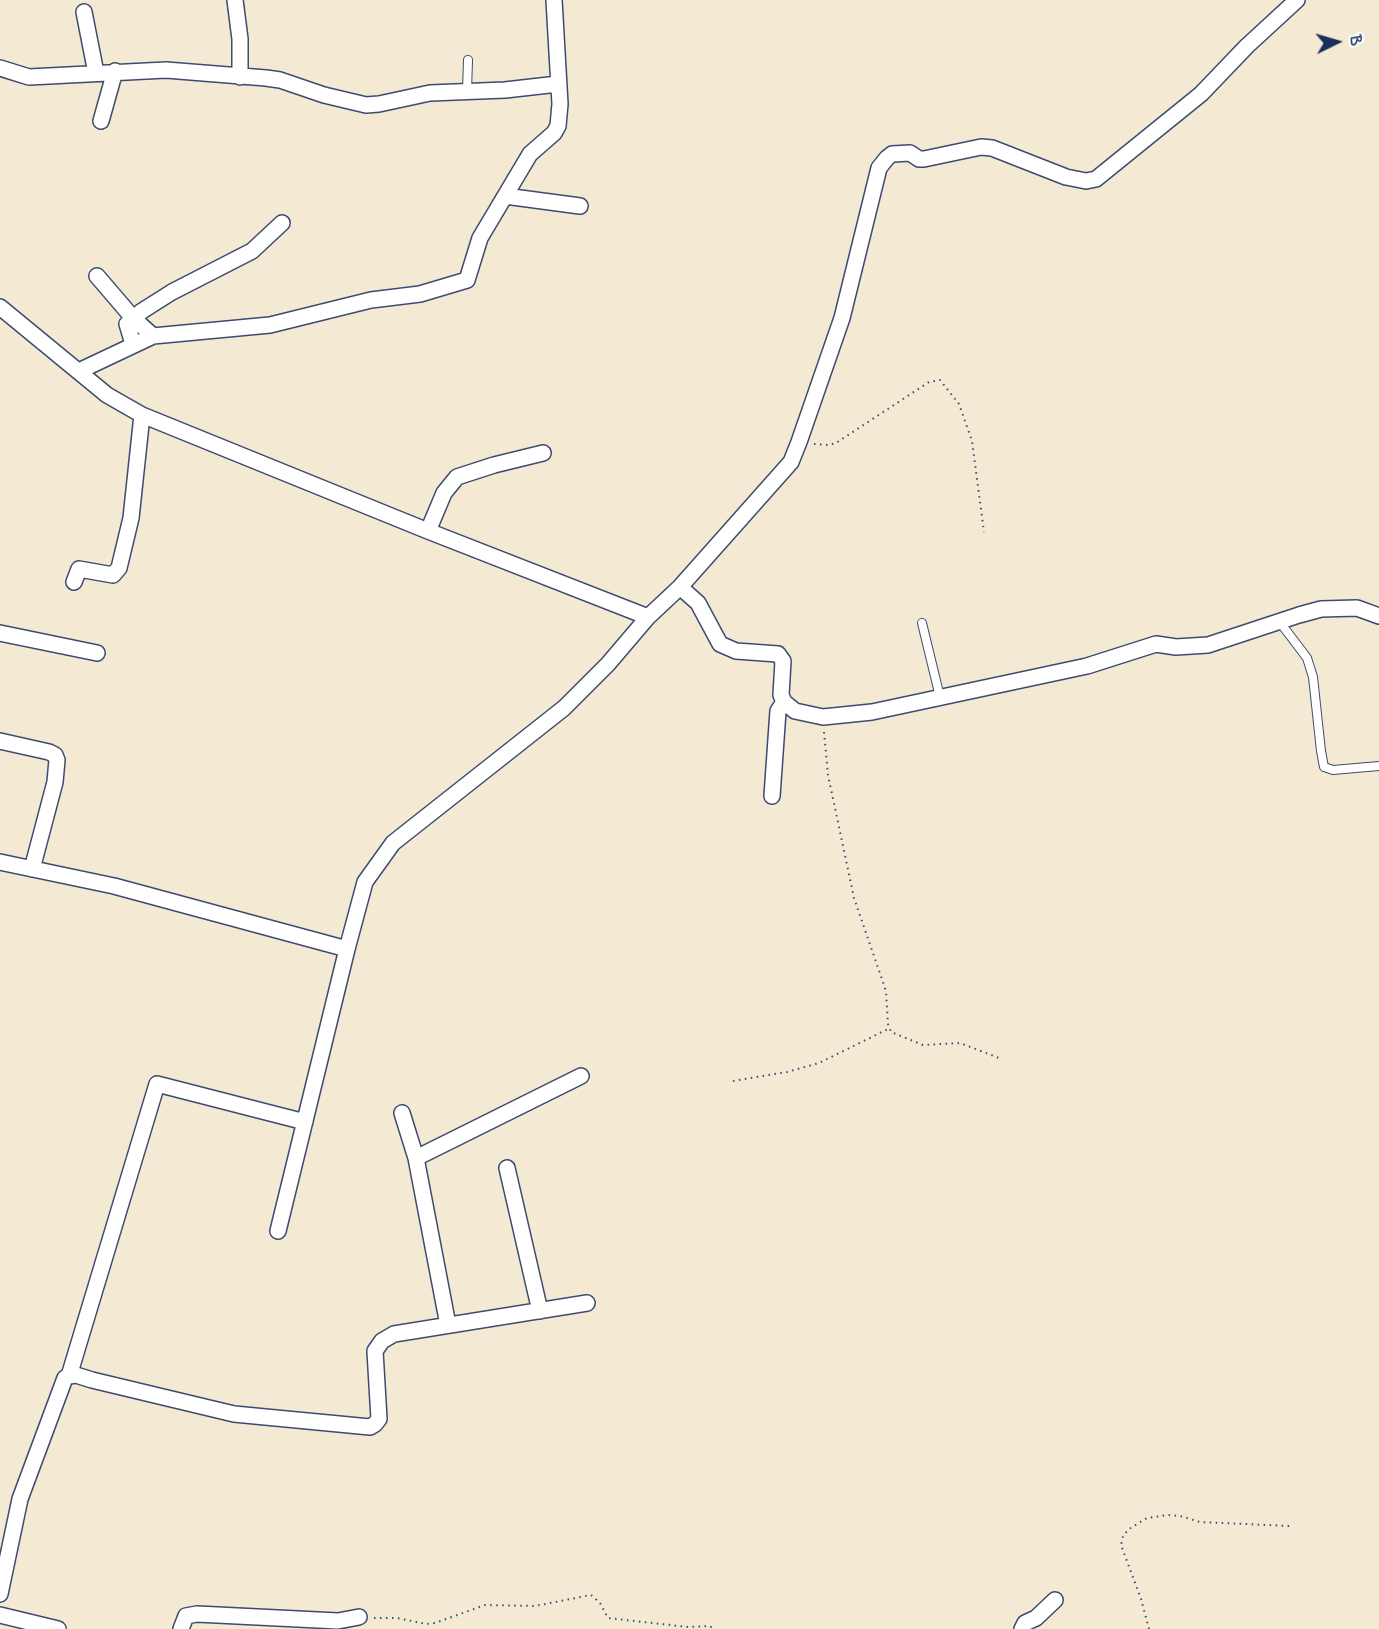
<!DOCTYPE html>
<html>
<head>
<meta charset="utf-8">
<style>
	body { margin:0 }
	#map { position:relative; width:1379px; height:1629px; overflow:hidden; background:#f4e9d2; font-family:"Indie Flower",sans-serif }
	canvas { display:block }
	.north { position:absolute; left:1307px; top:12px; width:60px; height:60px; -webkit-text-stroke:4px #fff; paint-order:stroke; rotate:85deg; font-size:16px; font-weight:700; line-height:24px; text-align:center; color:#1b2f5e }
	.north::after { content:''; display:block; margin:auto; width:21px; height:27px; background:#1b2f5e; clip-path:polygon(50% 0,100% 100%,50% 72%,0 100%) }
</style>
</head>
<body>
<div id="map">
<canvas width="1379" height="1629"></canvas>
<div class="north">B</div>
</div>
<script>
const context = document.querySelector('canvas').getContext('2d');
context.lineJoin = 'round';
function poly(rows) {
  const path = new Path2D();
  for (const r of rows) {
    path.moveTo(r[0], r[1]);
    for (let i = 2; i < r.length; i += 2) path.lineTo(r[i], r[i + 1]);
  }
  return path;
}
function trace(path, color, width, dash) {
  context.strokeStyle = color;
  context.lineWidth = width;
  context.lineCap = dash ? 'butt' : 'round';
  context.setLineDash(dash || []);
  context.stroke(path);
}
const lane = poly([
	[467,91,468,60],
	[1279,621,1307,658,1313,677,1321,751,1324,767,1333,770,1379,766],
	[922,623,940,697]
]);
const street = poly([
	[235,0,240,39,240,77],
	[84,12,96,73],
	[0,68,29,77,166,70,266,78,280,80,324,95,366,105,379,104,430,93,505,90,558,84],
	[101,121,115,71],
	[505,196,580,206],
	[97,276,133,318,153,336],
	[0,307,107,395,142,415,428,531,648,617],
	[133,344,127,324,142,311,172,292,252,251,282,223],
	[79,371,153,336,270,325,371,300,420,294,467,280,480,238,530,154,554,133,558,126,560,104,554,0],
	[428,531,444,493,457,477,494,465,543,453],
	[74,582,79,569,113,575,119,568,131,518,142,415],
	[680,587,698,603,720,644,736,651,778,654,783,661,781,695,784,702,795,711,823,717,872,712,1087,666,1156,644,1176,647,1208,645,1299,615,1321,609,1357,608,1379,616],
	[0,633,97,653],
	[0,741,49,752,55,755,57,760,55,782,32,869],
	[772,796,778,711,784,702],
	[0,862,114,886,347,949],
	[402,1113,416,1158,448,1325],
	[416,1158,581,1076],
	[507,1168,540,1311],
	[278,1231,347,949,365,882,393,843,564,708,608,664,648,617,680,587,791,462,799,442,842,318,879,168,887,158,892,154,910,153,919,159,924,159,981,147,992,148,1066,177,1086,181,1096,179,1201,94,1247,46,1297,0],
	[69,1376,157,1084,305,1122],
	[0,1594,20,1499,65,1378,69,1376,76,1375,92,1380,234,1414,370,1427,375,1424,379,1419,375,1351,382,1341,394,1334,587,1303],
	[0,1615,58,1629],
	[181,1629,186,1616,197,1614,338,1621,359,1617],
	[1022,1629,1025,1623,1036,1618,1055,1600]
]);
trace(lane, '#3c4b6f', 10);
trace(street, '#3c4b6f', 18);
trace(poly([
	[814,444,828,445,836,443,929,382,940,380,959,404,972,441,984,532],
	[824,732,828,775,854,898,886,991,888,1024,891,1032,923,1045,960,1043,999,1058],
	[733,1081,787,1072,819,1063,890,1028],
	[374,1618,397,1618,426,1624,435,1623,485,1605,535,1606,591,1595,600,1603,608,1618,688,1627,709,1626,715,1629],
	[1149,1629,1141,1599,1121,1545,1123,1536,1129,1529,1147,1518,1168,1515,1180,1516,1200,1522,1290,1526]
]), '#3c4b6f', 2, [1.5, 4.5]);
trace(lane, '#fff', 8);
trace(street, '#fff', 15);
</script>
</body>
</html>
